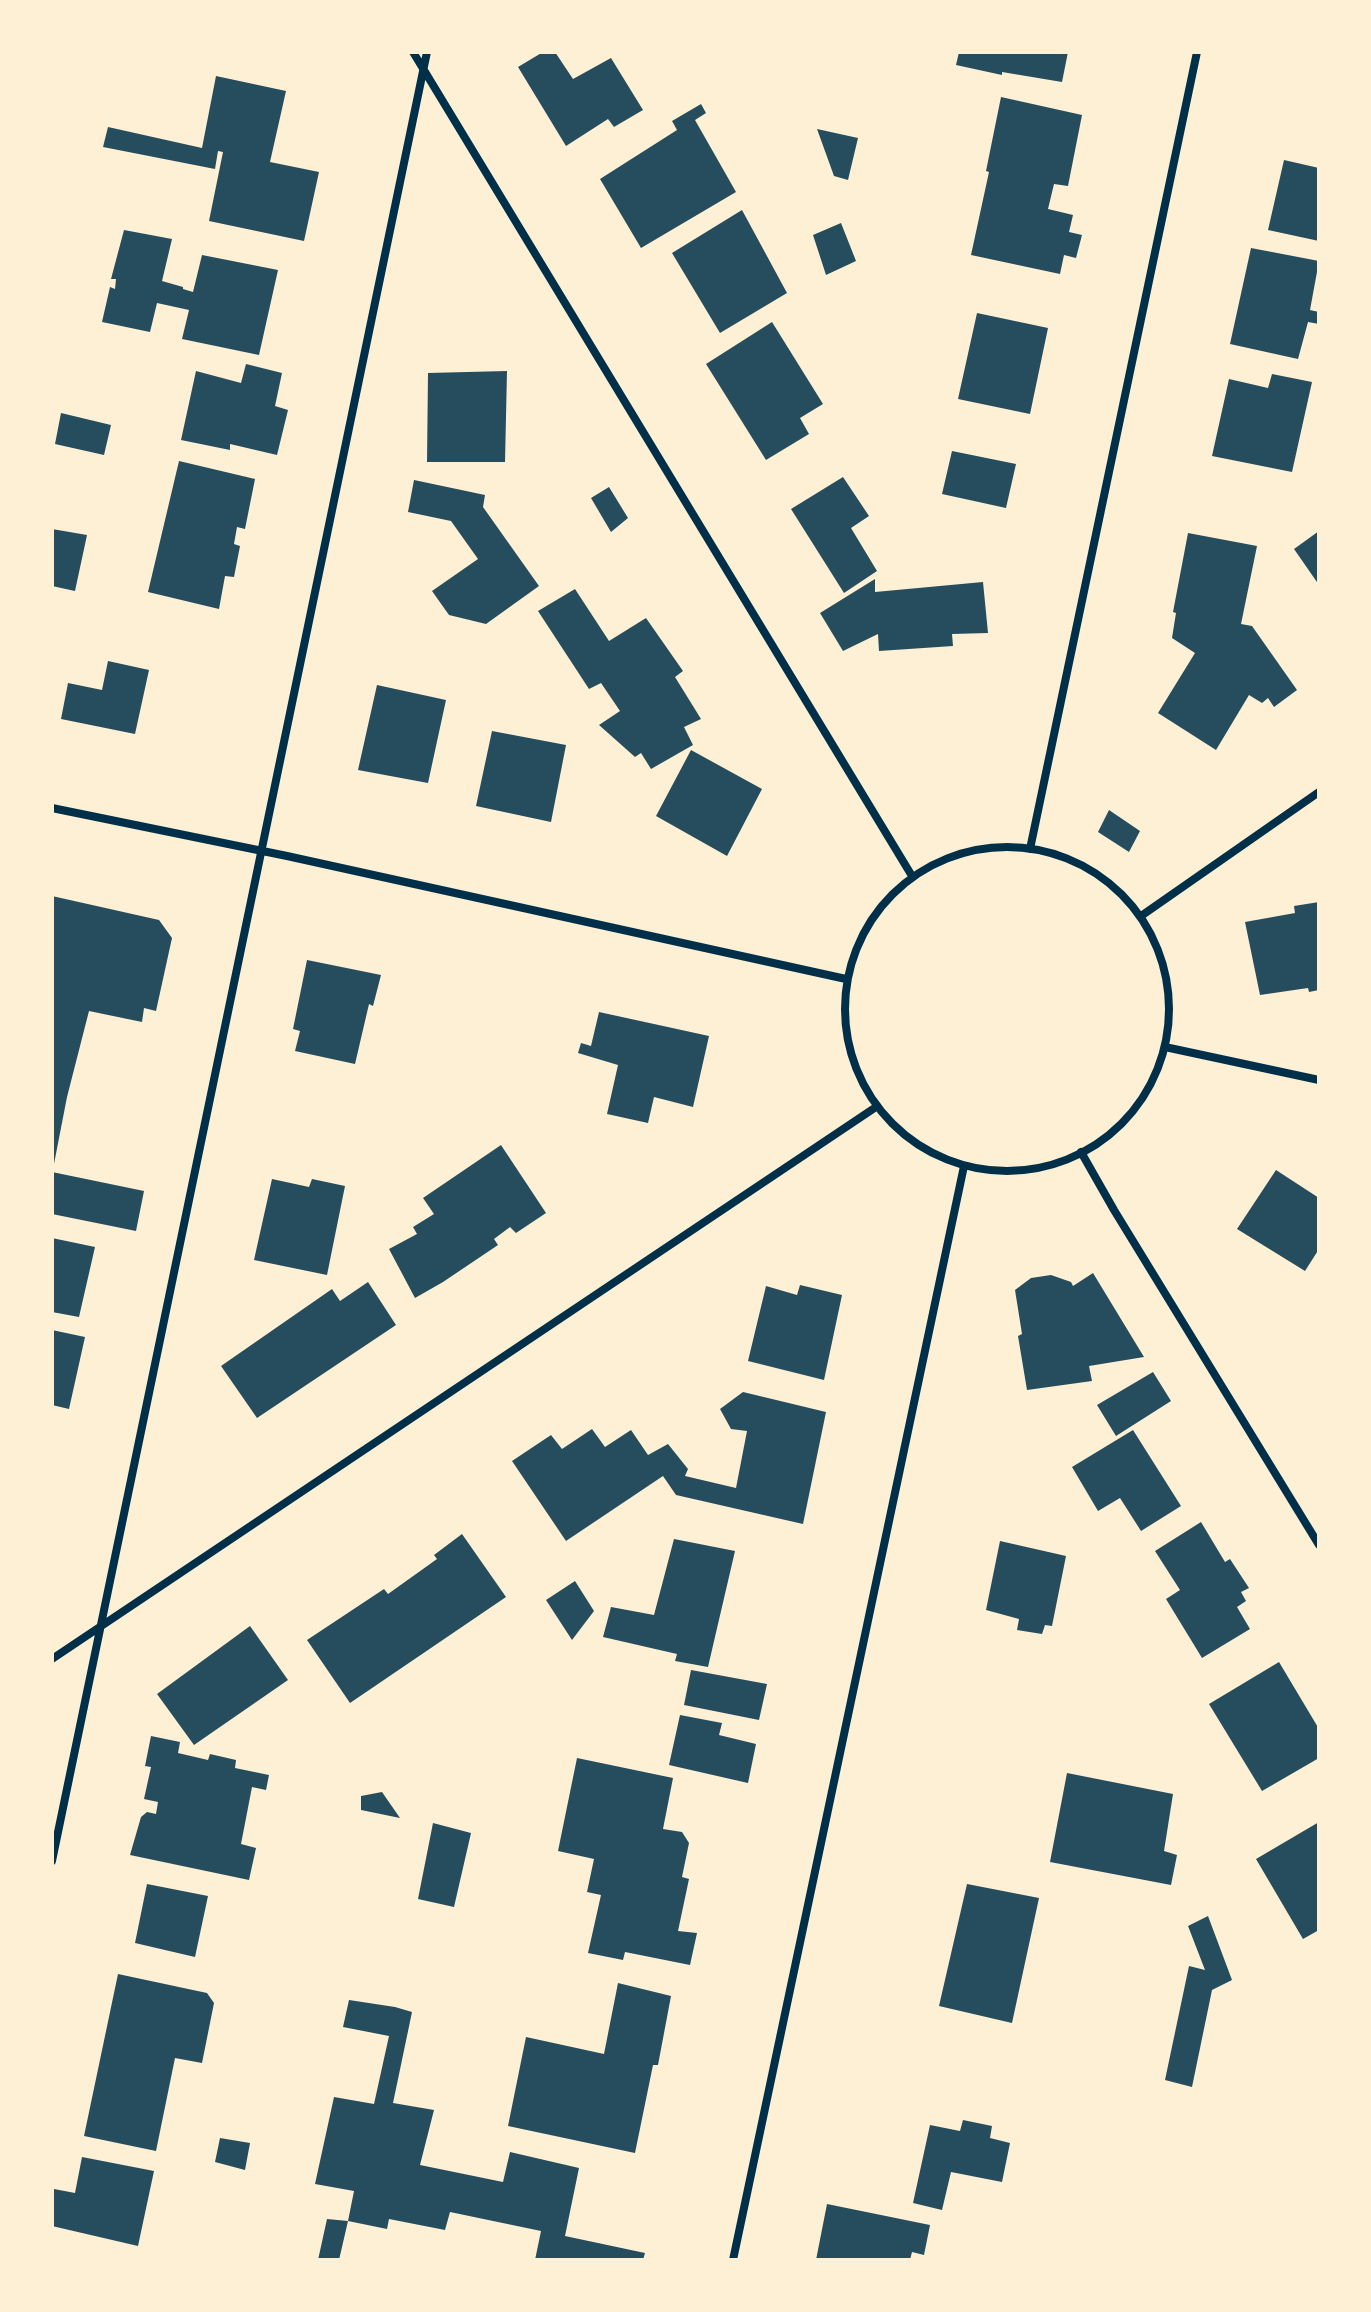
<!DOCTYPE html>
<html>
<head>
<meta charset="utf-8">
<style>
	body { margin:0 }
	#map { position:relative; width:1371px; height:2312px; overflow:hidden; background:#fdf0d5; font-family:"Sofia Sans Condensed",sans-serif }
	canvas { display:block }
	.frame { position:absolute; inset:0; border:54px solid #fdf0d5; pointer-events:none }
</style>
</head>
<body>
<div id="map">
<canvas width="1371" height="2312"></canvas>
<div class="frame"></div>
</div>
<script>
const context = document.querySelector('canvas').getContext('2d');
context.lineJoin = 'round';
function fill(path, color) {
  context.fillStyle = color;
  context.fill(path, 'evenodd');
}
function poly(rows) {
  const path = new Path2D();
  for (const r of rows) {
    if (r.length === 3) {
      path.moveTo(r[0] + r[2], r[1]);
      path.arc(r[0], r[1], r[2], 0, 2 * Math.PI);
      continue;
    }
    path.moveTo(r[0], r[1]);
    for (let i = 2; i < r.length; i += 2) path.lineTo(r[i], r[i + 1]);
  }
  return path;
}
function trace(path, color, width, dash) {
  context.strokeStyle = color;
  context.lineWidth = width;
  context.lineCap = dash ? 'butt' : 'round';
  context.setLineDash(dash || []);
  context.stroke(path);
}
fill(poly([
	[543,52,555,52,573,79,611,58,643,110,614,127,608,119,566,146,518,67],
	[959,52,1068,52,1062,82,1002,72,1002,75,956,65],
	[216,76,286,91,270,162,319,172,304,241,209,221,223,152,218,151,215,169,103,147,108,127,202,148],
	[1001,97,1082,115,1068,186,1054,184,1048,209,1073,215,1069,232,1082,235,1076,258,1064,255,1060,274,971,255,989,172,986,171],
	[701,104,706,113,695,120,736,192,641,248,600,179,677,130,672,121],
	[817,129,858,138,848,180,834,176],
	[1284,160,1319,168,1319,241,1268,230],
	[742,210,787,293,720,333,672,253],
	[841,223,856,261,826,275,813,235],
	[124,230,172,239,162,281,183,287,183,289,193,292,202,255,278,270,259,355,182,339,189,310,157,303,150,332,102,322,110,287,115,289,116,279,111,279],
	[1251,248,1319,261,1310,310,1319,312,1319,324,1308,322,1298,359,1230,344],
	[977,313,1048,328,1030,414,958,399],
	[772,322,823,404,800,418,809,434,766,460,706,364],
	[246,364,282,373,275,406,288,410,277,455,230,444,230,450,181,440,196,371,241,383],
	[507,371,505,462,427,462,428,373],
	[1272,374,1312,382,1292,472,1212,456,1229,379,1268,388],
	[61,413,111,425,104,455,55,444],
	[952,451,1016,464,1006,508,942,494],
	[179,461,255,479,245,529,237,527,234,544,240,546,234,577,225,576,219,609,148,592],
	[843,477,869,516,851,528,877,571,844,593,791,509],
	[414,480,485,495,483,507,539,586,486,624,449,615,432,591,478,559,451,521,408,512],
	[609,487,628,518,611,532,591,498],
	[52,529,87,535,75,591,52,586],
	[1319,531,1319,585,1294,549],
	[1188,533,1257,546,1241,624,1252,626,1297,690,1274,707,1268,698,1262,703,1249,695,1216,750,1158,713,1195,653,1172,638,1176,613,1173,612],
	[875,579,875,592,983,582,988,633,952,634,953,646,879,651,878,634,843,651,820,613],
	[575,589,609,641,646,618,683,671,675,677,701,719,684,727,693,745,651,769,641,753,635,757,599,725,620,711,601,683,589,689,538,611],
	[108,661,149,670,135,734,61,719,68,683,102,690],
	[377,685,446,700,428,783,358,770],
	[492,731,566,745,551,822,476,806],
	[691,750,762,789,727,856,656,816],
	[1109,810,1140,831,1129,852,1098,832],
	[52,896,159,920,172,938,156,1011,144,1008,142,1022,89,1011,67,1097,53,1169],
	[1319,902,1319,990,1309,992,1308,988,1260,995,1245,922,1295,913,1294,906],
	[307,960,381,975,373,1006,369,1004,355,1064,295,1051,300,1031,293,1029],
	[599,1012,709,1036,693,1107,654,1097,648,1123,607,1114,618,1065,578,1053,581,1043,591,1046],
	[501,1145,546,1213,516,1233,510,1227,494,1239,498,1245,443,1282,415,1298,389,1249,417,1234,413,1227,434,1214,423,1198],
	[1276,1170,1319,1198,1319,1249,1305,1271,1237,1229],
	[52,1172,144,1191,136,1231,52,1214],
	[272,1179,309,1187,312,1179,345,1186,327,1275,254,1260],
	[52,1238,95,1247,79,1317,52,1312],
	[1093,1273,1144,1357,1089,1366,1092,1381,1027,1390,1018,1336,1022,1334,1015,1290,1031,1278,1051,1275,1071,1282,1073,1286],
	[368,1282,396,1325,257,1418,221,1366,332,1289,340,1301],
	[800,1285,842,1295,824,1380,748,1361,766,1286,797,1295],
	[52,1330,85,1337,69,1409,52,1405],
	[1153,1372,1171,1401,1116,1436,1097,1405],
	[743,1392,826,1412,803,1524,676,1495,663,1476,566,1541,512,1461,551,1435,562,1449,592,1429,605,1447,631,1430,648,1455,668,1444,688,1469,685,1476,736,1488,747,1431,731,1429,720,1409],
	[1133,1430,1181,1506,1141,1531,1120,1498,1098,1511,1072,1467],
	[1201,1522,1225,1562,1230,1559,1249,1588,1241,1592,1246,1601,1237,1607,1250,1629,1202,1658,1166,1599,1180,1590,1155,1551],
	[462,1534,506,1597,350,1703,307,1640,384,1589,388,1594,437,1559,434,1555],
	[674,1539,735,1551,708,1667,675,1661,677,1654,603,1637,611,1607,654,1615],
	[1000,1541,1066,1556,1052,1626,1045,1625,1042,1634,1017,1630,1019,1619,986,1610],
	[575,1581,594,1611,572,1640,546,1600],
	[250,1626,288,1680,194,1745,157,1694],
	[1279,1662,1319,1729,1319,1758,1262,1791,1209,1704],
	[691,1670,767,1684,759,1720,684,1705],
	[680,1715,722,1723,719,1735,756,1744,748,1783,669,1765],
	[151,1736,180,1742,178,1753,208,1760,210,1754,236,1760,235,1768,269,1775,266,1790,252,1787,241,1844,256,1848,249,1880,130,1855,141,1817,147,1812,156,1814,158,1802,144,1799,151,1767,145,1766],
	[577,1758,673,1778,663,1829,682,1832,689,1843,682,1877,689,1879,678,1931,697,1933,690,1965,625,1952,623,1960,588,1953,601,1895,587,1892,594,1859,558,1851],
	[1067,1773,1173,1794,1164,1851,1177,1855,1171,1885,1050,1862],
	[382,1792,400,1818,361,1810,361,1796],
	[1319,1822,1319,1930,1303,1939,1256,1859],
	[433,1823,471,1833,454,1907,418,1899],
	[147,1884,208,1896,195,1957,135,1943],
	[967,1884,1039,1898,1012,2023,939,2006],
	[1208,1916,1232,1980,1212,1990,1192,2087,1165,2080,1189,1966,1205,1970,1188,1926],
	[118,1974,207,1993,214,2003,202,2063,175,2058,156,2151,84,2136],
	[618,1983,671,1996,658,2065,653,2065,635,2153,508,2126,526,2037,604,2054],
	[349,2000,395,2007,412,2012,393,2103,434,2110,420,2165,503,2182,510,2152,579,2168,565,2236,645,2253,643,2260,535,2260,541,2231,450,2212,445,2230,389,2219,387,2229,348,2221,354,2191,315,2184,334,2097,374,2104,389,2036,343,2027],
	[963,2120,992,2126,990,2138,1010,2143,1002,2182,951,2172,942,2210,913,2203,930,2125,960,2131],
	[220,2138,250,2143,245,2170,215,2162],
	[82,2157,154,2171,138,2246,52,2226,54,2189,75,2193],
	[827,2204,930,2225,924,2255,912,2252,910,2260,816,2260],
	[327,2219,348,2221,339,2260,318,2260]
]), '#264d5e');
trace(poly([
	[413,52,912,876],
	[52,808,287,856,846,979],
	[1007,1009,162],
	[1030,849,1197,52],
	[1141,916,1319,792],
	[1165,1047,1319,1080],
	[1081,1152,1114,1210,1319,1545],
	[52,1659,876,1107],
	[52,1861,427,52],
	[733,2260,964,1166]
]), '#003049', 8);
</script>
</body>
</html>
